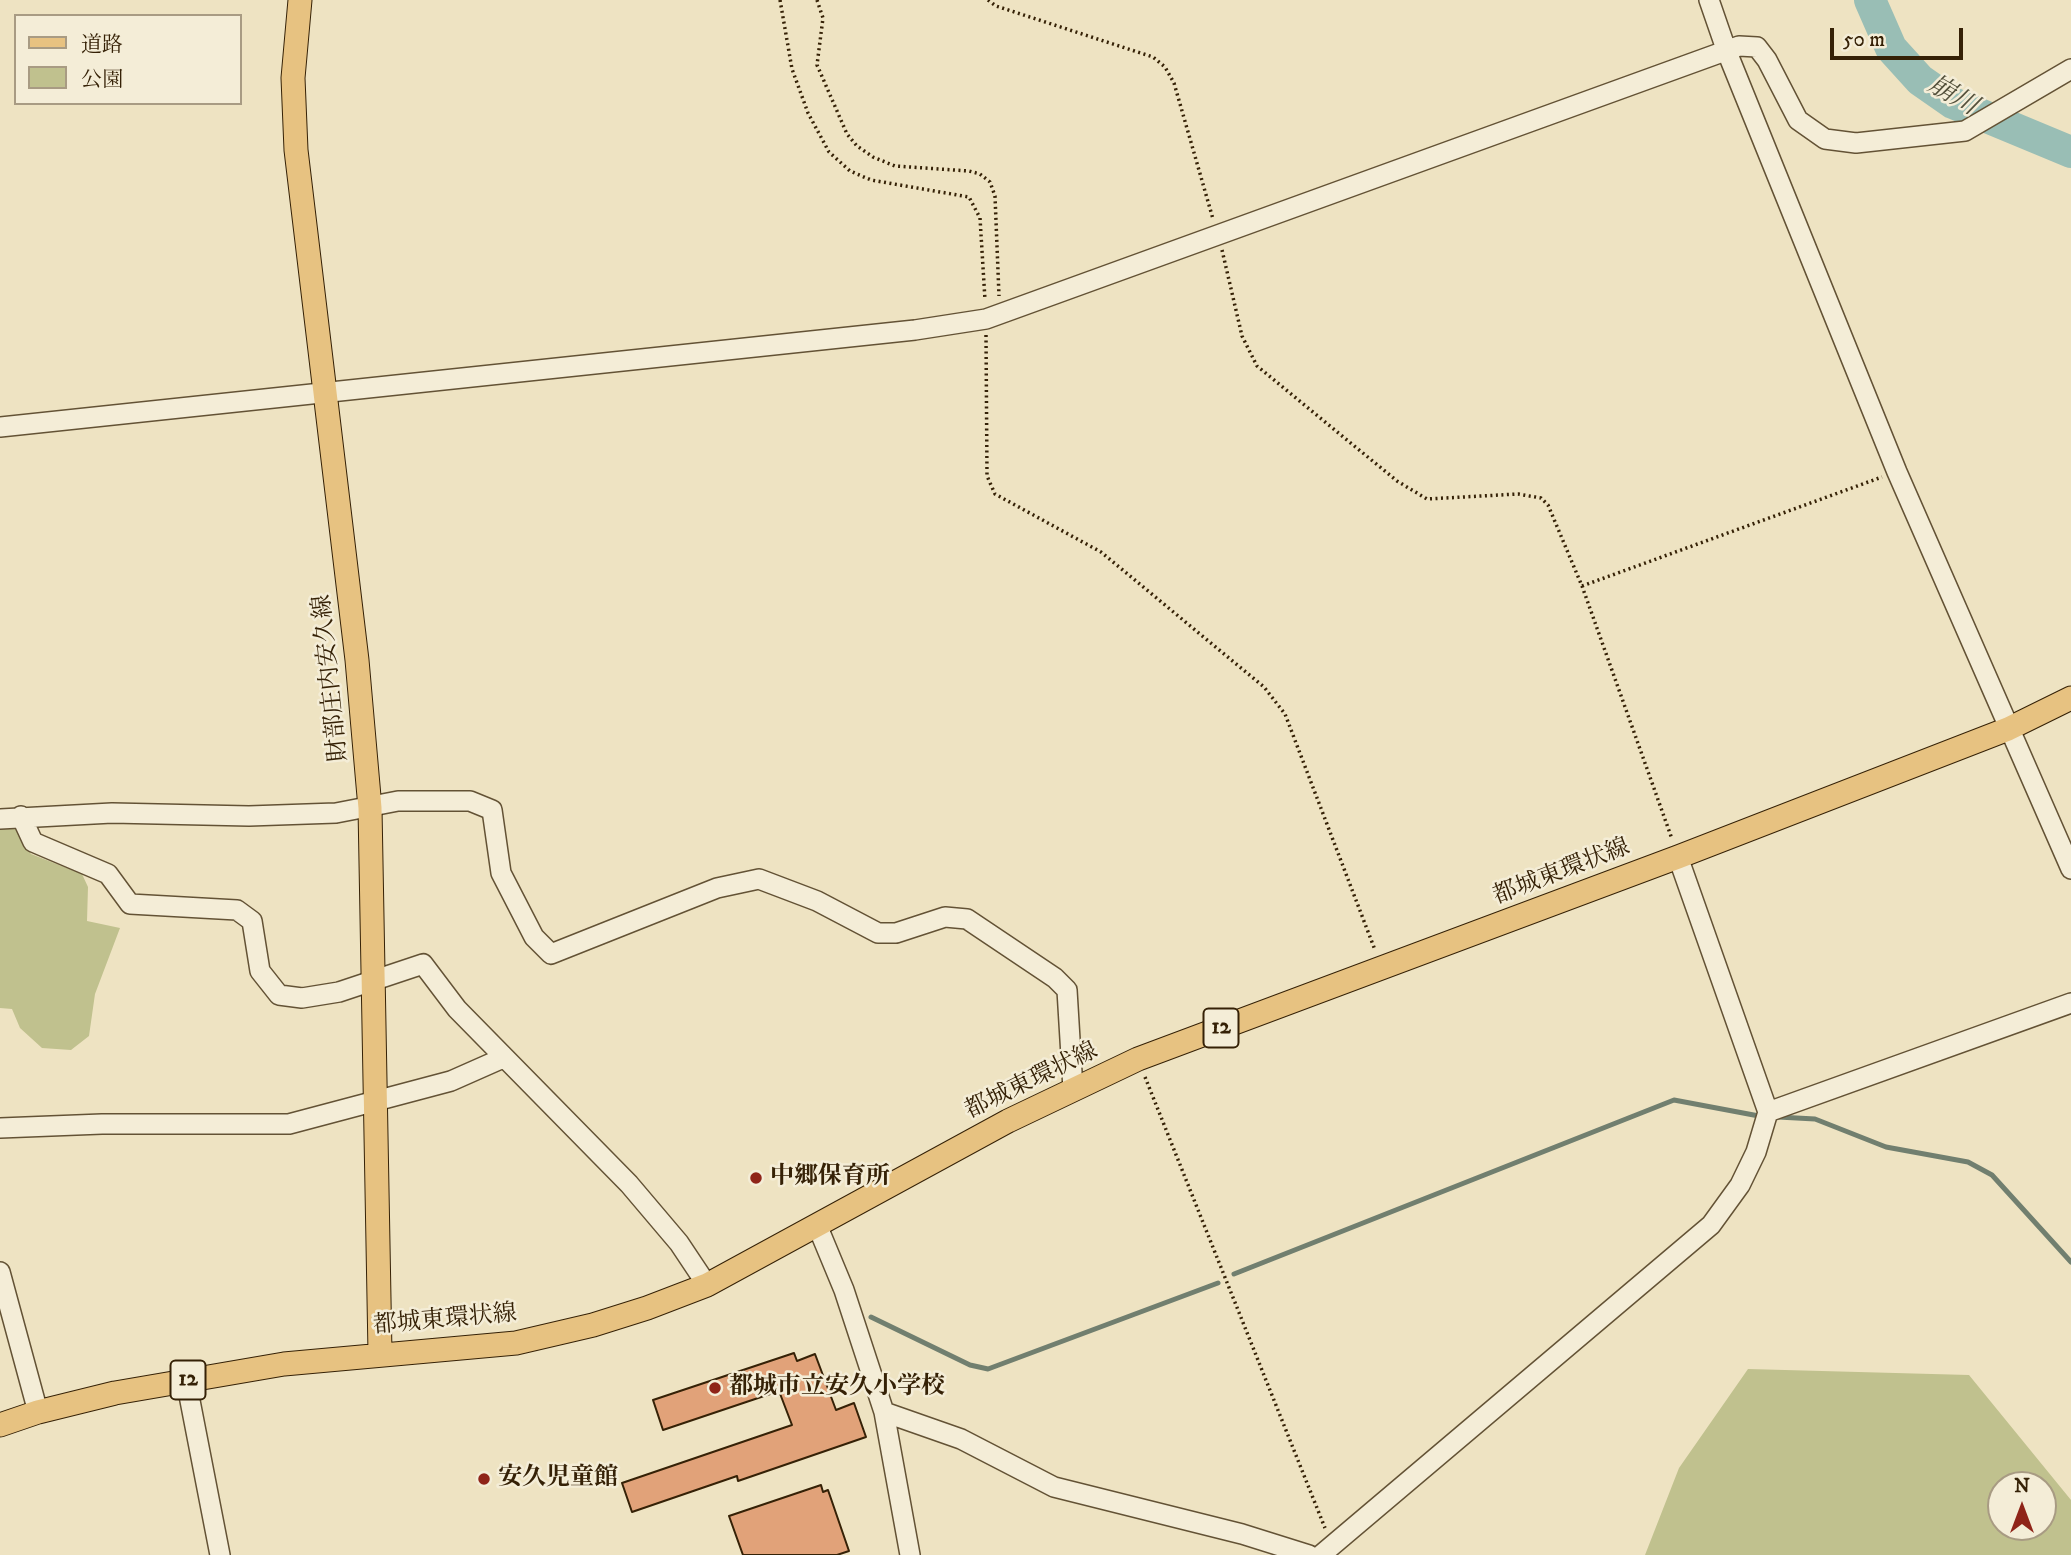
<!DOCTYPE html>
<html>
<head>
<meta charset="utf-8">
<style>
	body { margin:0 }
	#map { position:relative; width:2071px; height:1555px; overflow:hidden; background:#eee3c2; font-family:"IM FELL DW Pica","Noto Serif JP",serif }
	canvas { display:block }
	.legend { position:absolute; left:14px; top:14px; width:228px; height:91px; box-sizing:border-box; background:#f4edd7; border:2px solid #a89b83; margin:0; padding:9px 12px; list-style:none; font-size:21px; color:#352106 }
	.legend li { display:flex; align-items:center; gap:14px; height:35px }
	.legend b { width:35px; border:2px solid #a89b83 }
	.north { position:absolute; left:1987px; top:1471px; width:70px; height:70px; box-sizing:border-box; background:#f4edd7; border:2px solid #a89b83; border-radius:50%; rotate:0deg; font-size:19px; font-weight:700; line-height:28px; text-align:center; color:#352106 }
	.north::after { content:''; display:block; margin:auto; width:24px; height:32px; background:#8f2418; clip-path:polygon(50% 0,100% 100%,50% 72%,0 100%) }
	.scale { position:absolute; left:1830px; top:28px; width:133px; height:32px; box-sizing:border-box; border:4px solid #352106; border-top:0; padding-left:9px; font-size:21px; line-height:24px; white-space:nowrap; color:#352106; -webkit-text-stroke:5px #f4edd7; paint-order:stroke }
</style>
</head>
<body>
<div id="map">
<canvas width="2071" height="1555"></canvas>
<ul class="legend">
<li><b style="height:9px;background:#e7c281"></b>道路</li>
<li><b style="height:19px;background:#c0c18e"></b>公園</li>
</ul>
<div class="north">N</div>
<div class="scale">50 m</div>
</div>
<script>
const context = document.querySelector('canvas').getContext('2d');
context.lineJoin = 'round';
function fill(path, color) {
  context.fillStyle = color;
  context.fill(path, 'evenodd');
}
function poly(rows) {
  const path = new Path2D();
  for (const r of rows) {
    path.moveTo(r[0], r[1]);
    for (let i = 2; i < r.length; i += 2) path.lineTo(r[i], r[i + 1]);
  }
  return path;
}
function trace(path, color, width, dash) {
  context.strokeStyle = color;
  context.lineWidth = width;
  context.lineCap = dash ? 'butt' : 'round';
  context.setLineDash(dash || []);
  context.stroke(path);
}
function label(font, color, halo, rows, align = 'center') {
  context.font = font + ' "IM FELL DW Pica","Noto Serif JP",serif';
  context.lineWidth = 5;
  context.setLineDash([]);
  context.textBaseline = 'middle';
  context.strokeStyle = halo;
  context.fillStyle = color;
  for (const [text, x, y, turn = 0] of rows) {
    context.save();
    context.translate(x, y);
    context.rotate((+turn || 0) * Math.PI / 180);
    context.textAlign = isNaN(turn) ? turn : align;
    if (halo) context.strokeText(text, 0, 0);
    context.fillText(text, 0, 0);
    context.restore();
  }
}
fill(poly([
	[15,826,31,854,82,874,88,887,87,921,120,928,95,994,89,1036,71,1050,42,1048,20,1028,12,1009,0,1008,0,829],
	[1748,1369,1969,1375,2071,1500,2071,1555,1645,1555,1679,1468],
	[2001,1485,2043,1485,2043,1527,2001,1527]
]), '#c0c18e');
trace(poly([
	[1778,1117,1815,1119,1886,1147,1968,1162,1992,1175,2071,1262],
	[1234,1274,1674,1100,1759,1116],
	[871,1317,970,1365,988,1369,1218,1283]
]), '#717f6f', 5);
trace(poly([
	[1870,0,1891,48,1920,80,1953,103,2071,152]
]), '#99beb5', 32);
const building = poly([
	[794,1353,797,1361,815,1354,836,1410,854,1403,866,1437,738,1481,737,1476,632,1512,622,1483,792,1425,779,1391,663,1430,653,1400,794,1353],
	[821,1485,823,1492,828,1490,849,1551,837,1555,743,1555,729,1516,821,1485]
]);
fill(building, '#e1a279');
trace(building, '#352106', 2);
const minor = poly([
	[1709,0,1727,52,1897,472,2071,869],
	[0,427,915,330,986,319,1739,46,1757,47,1767,60,1798,120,1825,139,1856,143,1965,131,2071,69],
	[21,816,33,842,108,874,130,904,237,910,252,921,260,971,279,995,302,998,339,992,423,964,457,1009,629,1184,679,1243,707,1285],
	[0,819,112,813,249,816,336,813,398,801,470,801,492,810,501,873,534,937,551,954,717,888,759,879,817,901,878,933,896,933,945,917,967,919,1055,978,1067,990,1073,1089],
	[1768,1112,2071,1003],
	[0,1128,102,1124,289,1124,451,1081,503,1058],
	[817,1225,844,1290,884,1412,910,1555],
	[0,1272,38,1412],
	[186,1380,220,1555],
	[884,1412,961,1439,1054,1487,1242,1534,1309,1555],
	[1321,1555,1711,1225,1740,1185,1756,1152,1768,1112,1678,857]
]);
const major = poly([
	[300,0,293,78,296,150,357,660,370,808,380,1353],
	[0,1425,38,1412,115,1393,284,1364,516,1343,593,1325,647,1308,707,1285,1008,1121,1138,1059,1678,857,2008,729,2071,698]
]);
trace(minor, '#635235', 22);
trace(major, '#352106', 25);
trace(poly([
	[780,0,792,69,808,113,829,152,850,171,871,180,969,197,980,218,985,300],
	[817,0,823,18,817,65,847,134,857,146,873,157,895,166,969,171,980,174,990,182,995,196,999,296],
	[988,0,996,6,1153,57,1165,67,1174,83,1213,219],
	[1222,250,1242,336,1257,366,1397,481,1427,499,1518,494,1541,498,1548,505,1582,586,1672,839],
	[986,335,987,476,995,494,1101,552,1264,687,1285,714,1375,950],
	[1582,586,1882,477],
	[1145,1077,1325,1528]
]), '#352106', 3.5, [2, 3.5]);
trace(minor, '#f4edd7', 19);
trace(major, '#e7c281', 23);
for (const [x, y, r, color] of [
	[756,1178,7,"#8f2418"],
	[715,1388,7,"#8f2418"],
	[484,1479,7,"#8f2418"]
]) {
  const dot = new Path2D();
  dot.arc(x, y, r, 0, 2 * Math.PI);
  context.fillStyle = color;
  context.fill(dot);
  trace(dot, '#f4edd7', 2.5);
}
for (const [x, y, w] of [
	[1221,1028,35],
	[188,1380,35]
]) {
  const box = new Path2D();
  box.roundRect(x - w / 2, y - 19.5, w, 39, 5);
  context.fillStyle = '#f4edd7';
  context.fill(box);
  trace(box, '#352106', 2);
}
label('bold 23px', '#352106', null, [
	["12",1221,1028],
	["12",188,1380]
]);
label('24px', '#352106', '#f4edd7', [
	["財部庄内安久線",332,678,-96],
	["都城東環状線",1562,873,-21],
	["都城東環状線",1032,1082,-26],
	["都城東環状線",445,1321,-5]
]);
label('bold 24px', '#352106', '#f4edd7', [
	["中郷保育所",770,1178],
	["都城市立安久小学校",729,1388],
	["安久児童館",498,1479]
], 'left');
label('italic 26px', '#53503b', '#f4edd7', [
	["崩川",1952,97,30]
]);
</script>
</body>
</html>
